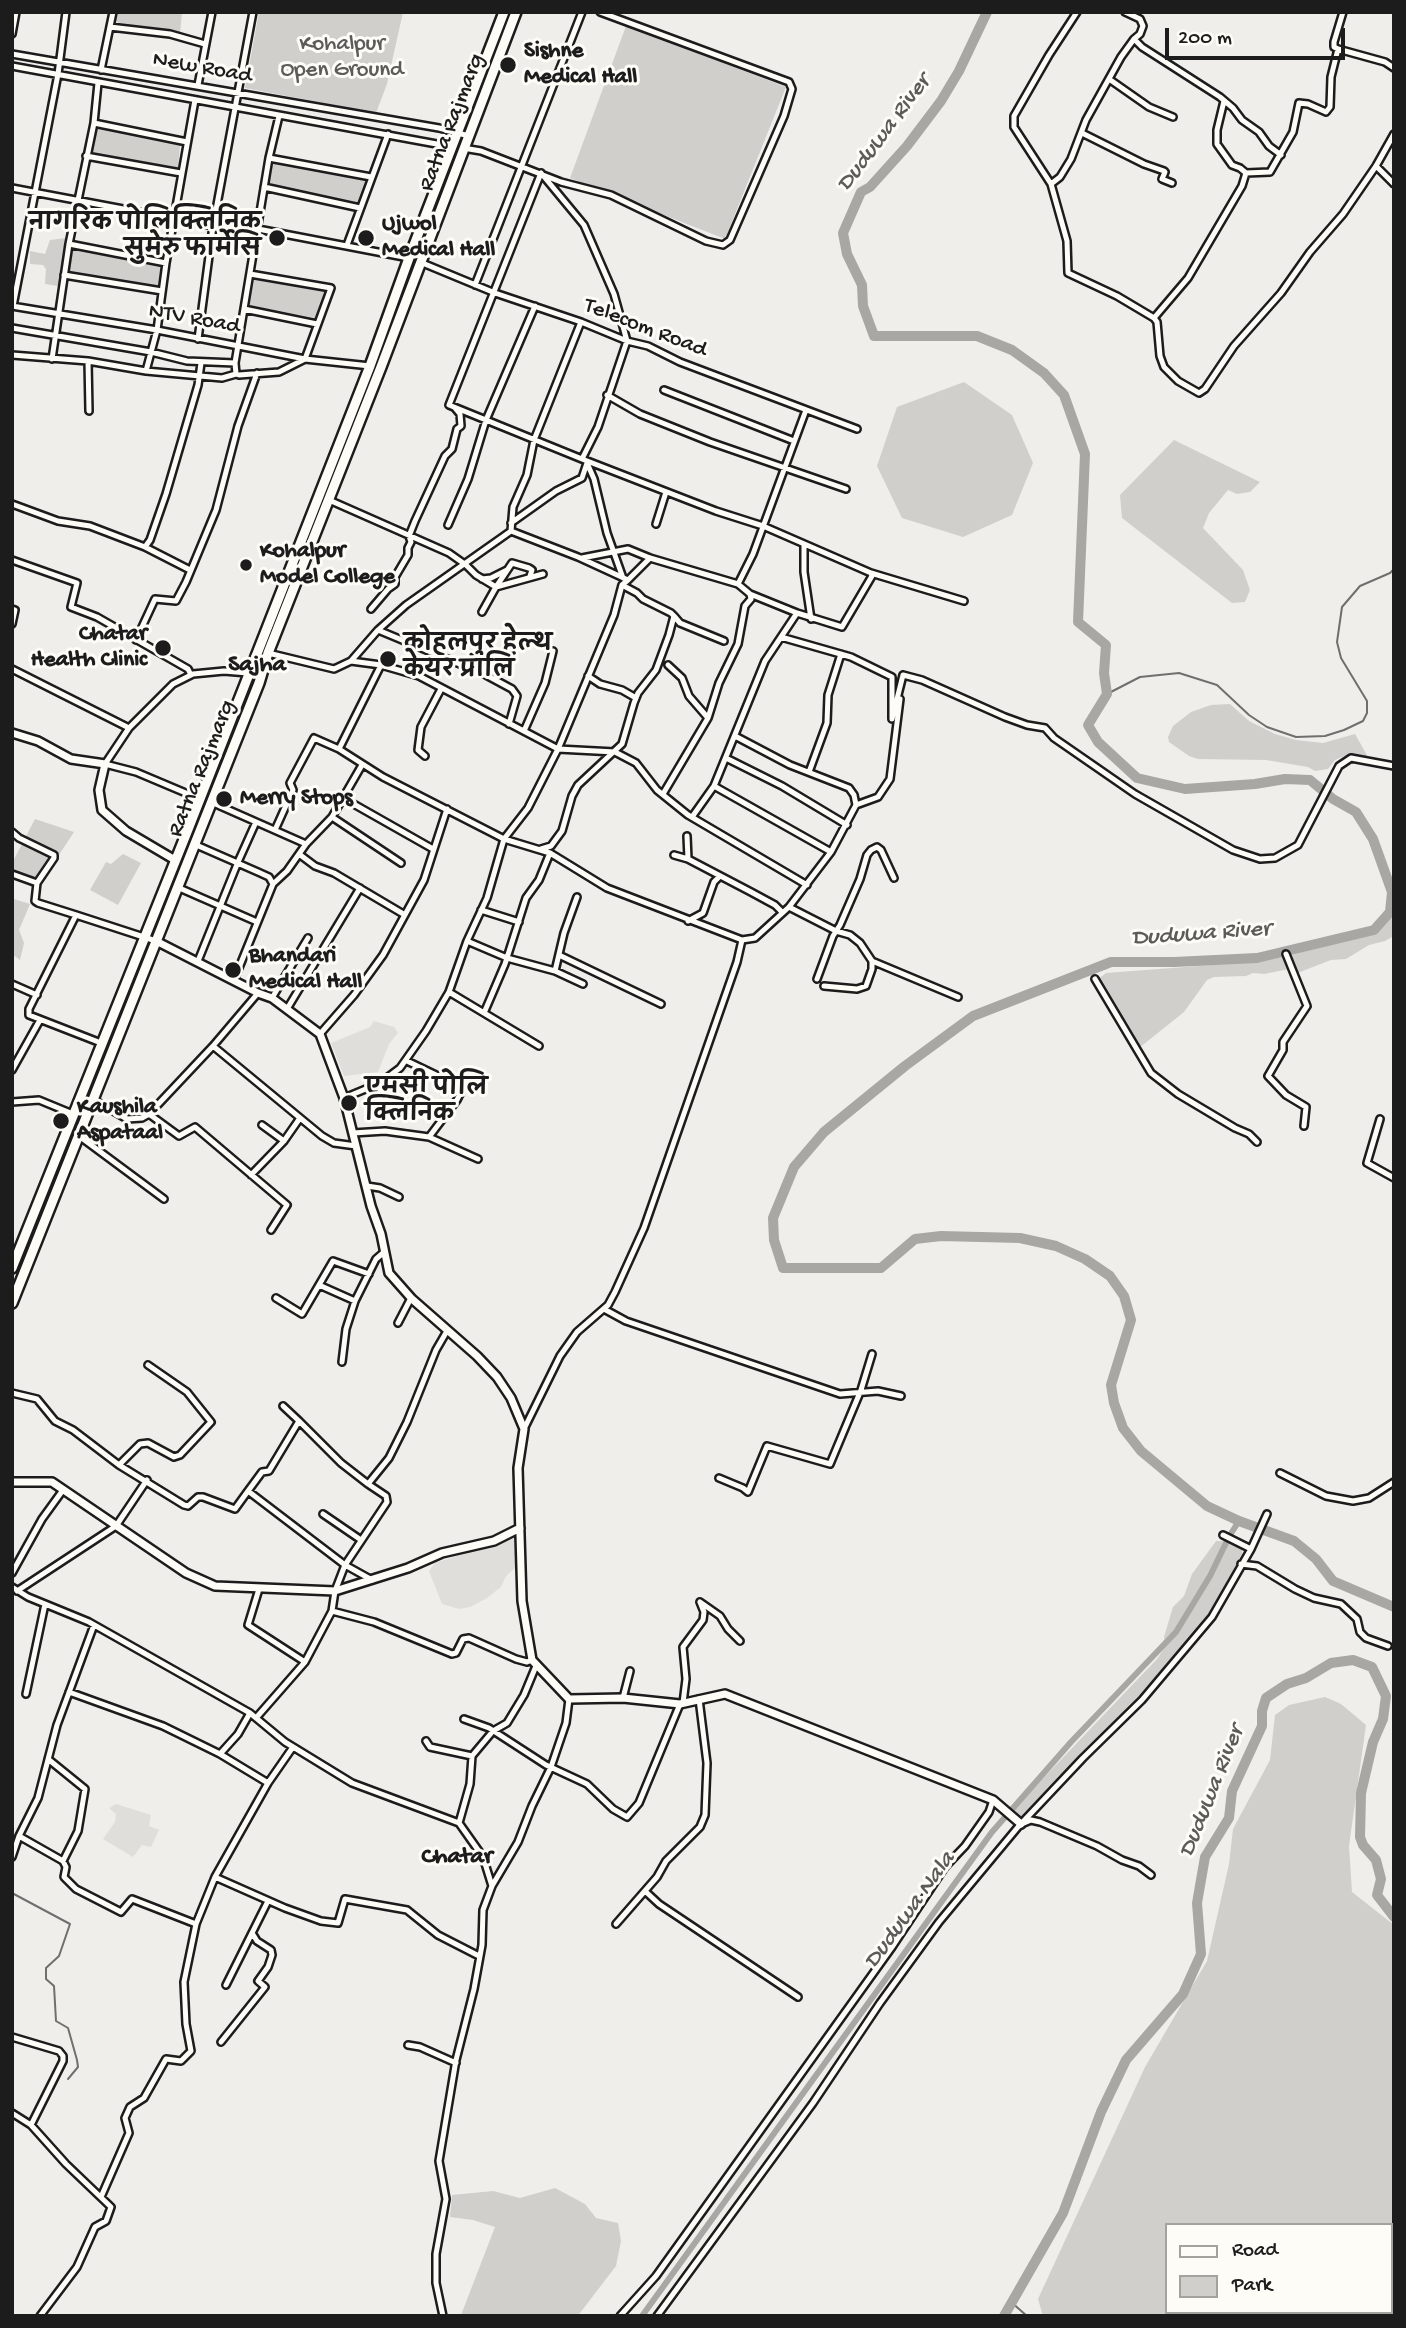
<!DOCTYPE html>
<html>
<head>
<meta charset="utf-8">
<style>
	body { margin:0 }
	#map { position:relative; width:1406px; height:2328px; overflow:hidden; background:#f0eeea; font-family:"Gochi Hand",sans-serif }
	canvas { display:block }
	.frame { position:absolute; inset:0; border:14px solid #1c1c1c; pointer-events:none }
	.legend { position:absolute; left:1165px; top:2223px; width:228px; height:91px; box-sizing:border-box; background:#fdfcf7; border:2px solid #a3a29f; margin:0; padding:9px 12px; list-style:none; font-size:21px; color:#1c1c1c }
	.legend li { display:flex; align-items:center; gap:14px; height:35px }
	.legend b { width:35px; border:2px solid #a3a29f }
	.scale { position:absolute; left:1165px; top:28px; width:180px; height:32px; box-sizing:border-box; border:4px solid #1c1c1c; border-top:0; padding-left:9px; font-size:21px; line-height:24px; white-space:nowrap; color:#1c1c1c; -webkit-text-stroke:5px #fdfcf7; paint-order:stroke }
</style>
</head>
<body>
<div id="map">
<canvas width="1406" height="2328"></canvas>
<div class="frame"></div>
<ul class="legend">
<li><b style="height:9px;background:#fdfcf7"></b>Road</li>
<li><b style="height:19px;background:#d0cfcc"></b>Park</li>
</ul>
<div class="scale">200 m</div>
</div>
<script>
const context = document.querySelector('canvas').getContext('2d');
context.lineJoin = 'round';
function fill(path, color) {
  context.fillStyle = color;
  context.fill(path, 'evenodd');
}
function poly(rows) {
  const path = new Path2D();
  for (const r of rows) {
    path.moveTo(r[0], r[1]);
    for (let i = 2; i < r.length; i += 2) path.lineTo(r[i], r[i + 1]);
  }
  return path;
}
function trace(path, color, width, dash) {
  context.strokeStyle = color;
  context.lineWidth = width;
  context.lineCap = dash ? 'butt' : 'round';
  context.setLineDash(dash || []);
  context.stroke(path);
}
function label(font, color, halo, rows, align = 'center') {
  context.font = font + ' "Gochi Hand","Playpen Sans Deva",sans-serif';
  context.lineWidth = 6;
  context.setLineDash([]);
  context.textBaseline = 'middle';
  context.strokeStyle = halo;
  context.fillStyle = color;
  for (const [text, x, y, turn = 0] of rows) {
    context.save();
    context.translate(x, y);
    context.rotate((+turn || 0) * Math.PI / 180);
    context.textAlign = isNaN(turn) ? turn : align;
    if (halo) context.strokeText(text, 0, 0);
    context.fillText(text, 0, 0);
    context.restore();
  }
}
fill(poly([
	[374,1021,394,1027,398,1033,389,1044,378,1072,344,1076,331,1043,370,1027],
	[518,1537,516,1567,506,1576,501,1587,487,1598,470,1607,459,1609,442,1604,429,1571,435,1563],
	[116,1804,151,1815,149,1826,159,1830,151,1847,142,1845,133,1857,103,1839,115,1822,116,1814,109,1808]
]), '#e0deda');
fill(poly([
	[118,12,182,12,180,34,115,22],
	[259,12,403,12,387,84,376,113,245,88],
	[626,26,786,87,725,239,570,178],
	[97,127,180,144,178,170,91,154],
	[269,158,371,177,360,208,264,187],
	[66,238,67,249,62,278,58,286,45,284,46,269,43,265,30,264,30,251,45,254,50,240],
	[70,245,165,264,161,290,66,275],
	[254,278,326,291,315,318,248,305],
	[964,382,1012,415,1033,463,1012,515,963,537,902,518,877,466,897,407],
	[1174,440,1260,482,1250,492,1237,494,1228,490,1209,513,1203,528,1243,570,1250,590,1245,602,1232,603,1122,518,1120,495],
	[1230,704,1249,721,1275,734,1296,740,1323,743,1355,734,1368,757,1349,754,1335,760,1328,769,1315,771,1308,767,1266,760,1198,759,1189,756,1169,742,1168,737,1173,726,1191,712,1211,705],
	[35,819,74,832,40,884,12,873,12,863],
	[123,854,141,863,118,905,90,890,106,862,111,864],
	[1394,891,1394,936,1385,941,1369,945,1346,959,1331,960,1295,974,1289,956,1360,930,1379,926,1391,915],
	[14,899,30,904,19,930,24,943,20,960,12,954,12,902],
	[1285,956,1289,969,1264,974,1253,973,1246,976,1214,977,1207,980,1184,1012,1139,1048,1097,980,1106,973,1264,961],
	[1216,1541,1242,1542,1242,1554,1228,1579,1218,1603,1151,1687,1022,1818,1012,1811,1157,1659,1165,1647,1164,1637,1173,1607,1184,1596,1192,1574],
	[1325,1697,1341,1704,1366,1725,1349,1846,1352,1892,1394,1925,1394,2316,1043,2316,1038,2299,1145,2067,1207,1961,1229,1864,1233,1829,1270,1760,1275,1715,1289,1705],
	[1166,2225,1390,2225,1390,2312,1166,2312],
	[555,2188,585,2204,596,2218,618,2223,621,2241,616,2266,580,2313,575,2316,461,2315,495,2227,473,2220,450,2217,452,2195,493,2191,520,2198]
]), '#d0cfcc');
trace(poly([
	[1107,694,1140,677,1179,673,1217,685,1249,715,1267,727,1296,737,1325,736,1344,730,1363,721,1367,713,1367,701,1341,658,1337,642,1342,607,1360,586,1390,573,1394,569],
	[12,1893,70,1924,59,1956,46,1968,46,1979,54,1986,56,2021,68,2028,77,2060,78,2067,68,2079],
	[1390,2289,1394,2289],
	[1011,2302,1027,2316],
	[1331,2316,1331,2312]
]), '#706f6d', 2);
trace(poly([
	[1230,1535,1239,1521],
	[642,2316,992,1832,1071,1742,1176,1632,1210,1576,1226,1543]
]), '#a8a7a3', 6);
trace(poly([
	[987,12,959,71,941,101,907,146,870,187,861,192,843,233,847,254,862,285,863,306,874,336,977,336,1012,350,1044,373,1064,395,1085,454,1078,622,1106,645,1104,673,1107,694,1088,725,1098,742,1137,778,1185,789,1255,784,1285,779,1310,780,1333,799,1356,812,1373,839,1392,892,1390,912,1374,930,1257,958,1174,962,1111,962,973,1016,905,1066,824,1132,794,1167,773,1218,774,1240,783,1268,881,1268,915,1239,941,1236,1020,1238,1056,1246,1085,1259,1110,1276,1124,1296,1131,1320,1111,1385,1114,1403,1123,1428,1141,1451,1207,1506,1239,1521,1294,1541,1316,1559,1333,1581,1394,1607],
	[1004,2316,1063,2213,1101,2112,1126,2060,1183,1994,1201,1954,1197,1903,1205,1857,1229,1818,1232,1791,1262,1726,1262,1711,1266,1698,1287,1684,1306,1678,1331,1663,1353,1660,1372,1667,1386,1696,1383,1719,1373,1742,1361,1793,1360,1837,1363,1845,1376,1860,1381,1879,1377,1895,1394,1917]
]), '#a8a7a3', 10);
const minor = poly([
	[1077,12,1049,55,1014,116,1014,127,1051,184,1067,241,1068,273,1117,296,1154,318,1157,322,1160,356,1164,367,1178,381,1199,393,1205,389,1234,346,1281,293,1310,252,1343,214,1376,166,1394,134],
	[1125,12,1140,19,1143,26,1140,34,1134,39,1142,47,1220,97,1233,108,1242,120,1259,132,1269,146,1281,155],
	[110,27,170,34,205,44],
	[12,34,16,12],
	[1338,49,1334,47,1334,42,1343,12],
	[12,54,439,128,469,136],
	[12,66,453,147],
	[101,70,113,12],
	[1109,79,1149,107,1173,117],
	[198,85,212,12],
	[94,123,187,142],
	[1082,133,1144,164,1164,171,1165,172,1162,179,1172,183],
	[463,148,481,151,561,182,611,195,706,241,723,245,730,240,784,116,792,89,789,82,600,12],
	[86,156,181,173],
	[269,158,371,177],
	[1376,166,1394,184],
	[541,173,584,225,614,294,627,341,598,427,582,459,449,405,541,173],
	[1246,173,1270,172,1293,132,1299,103,1308,104,1326,112,1330,107,1331,77,1338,49,1385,62,1394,68],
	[1051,184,1060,177,1071,159,1086,120,1121,57,1134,39],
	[264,187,360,208],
	[12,188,213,226,258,229,409,258],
	[69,244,166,263],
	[347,245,388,134],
	[420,262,495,293,581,322,627,341,648,346,680,362,857,429],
	[64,275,162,291],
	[475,285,582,12],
	[12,306,157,330,305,359,370,366],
	[13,306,58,74,66,12],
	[244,309,317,324],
	[1154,318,1188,278,1242,186,1246,173,1240,168,1232,165,1217,144,1217,130,1224,101],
	[12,328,151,352,187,361,235,363,236,374,239,375,279,372,305,359,331,288,250,274],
	[198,339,213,226,253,12],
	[12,355,88,361,146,371,222,378,236,374],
	[52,359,69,244,94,123,98,83],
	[88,361,89,411],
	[235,363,269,158,279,116],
	[146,371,157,330,166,263,195,100],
	[664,390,794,441],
	[607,395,640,414,710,442,846,489],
	[582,459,716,511,763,526,871,573,872,576,842,627,797,613],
	[587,463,594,479,607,533,623,578],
	[329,500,449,553,466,565,476,575,496,587,482,612],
	[12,504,58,521,90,526,145,547,190,570],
	[511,523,556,491,582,478,587,463],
	[656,524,666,492],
	[448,525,468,479,486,420,535,306],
	[804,545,804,572,811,619],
	[145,547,150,540,166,494,198,385,201,363],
	[582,558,628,549,650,558,738,584,753,554,806,410],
	[12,560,77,583,71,607,97,617,188,669,191,675],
	[871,573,964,601],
	[482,579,491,578,507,570],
	[628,580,650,558],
	[496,587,512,563,529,568,532,570,530,576],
	[496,587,543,574],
	[12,609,15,610,12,624],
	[371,609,388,589,395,584,395,577,408,555,408,548,411,542,409,536,415,521,445,456,452,449,457,429,461,426,460,414,455,408],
	[674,616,680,623,724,641],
	[378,630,486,675,512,689,517,696,509,724],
	[781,637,851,657,892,677,892,719,903,675],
	[136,640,155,599,176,601,186,582,216,510,238,426,257,373],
	[268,653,334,669,351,661,378,630,406,605,511,531,513,507,527,475,534,440,581,322],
	[351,661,381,665,419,676,558,749,614,615,622,585,628,580,578,557,511,531],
	[381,665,339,749,383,777,504,839,550,853,607,888,742,940],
	[668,665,682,678,689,696,708,718],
	[12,669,129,728],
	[903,675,922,680,1005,717,1027,725,1045,728,1054,738,1135,794,1233,850,1260,859,1275,858,1298,845,1339,766,1351,758,1394,766],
	[588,676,600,684,622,690,636,698],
	[524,731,545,683,553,651],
	[425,756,418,750,421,727,441,689],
	[726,758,782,786,847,825],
	[809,772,827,723,828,695,841,654],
	[714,786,831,852],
	[663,794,708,718,719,683,738,644,745,606,751,599,750,594],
	[343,798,433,849],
	[200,799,136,772,105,764,129,728,173,684,193,674,224,671,248,673],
	[211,802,306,844],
	[856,805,878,797,890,779,900,699],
	[332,817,401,863],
	[692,817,714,786,765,661,797,613,750,594,738,584],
	[275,830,293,790,290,783,314,738,339,749],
	[12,832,19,838,54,855,54,858,37,883],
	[687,836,688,859],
	[194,844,258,872,269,877,273,884],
	[541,849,551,846,562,831,572,796,578,785,622,744,634,703,638,693,656,670,669,635,674,616,671,613,643,599,637,593,622,585],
	[299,854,315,866,334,873,405,915],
	[674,855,688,859,751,892,775,905,782,912],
	[12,874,37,883,35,901,38,903,76,915],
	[177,887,257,922],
	[789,907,836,931,850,935,860,943,872,961,872,969,866,986,857,989,824,986],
	[481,910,519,922],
	[688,921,703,913,714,882,720,876],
	[467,941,507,958,555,971,583,984],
	[1286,954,1307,1006,1283,1042,1283,1050,1268,1076,1286,1095,1306,1107,1304,1126],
	[559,955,661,1004],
	[198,961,238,862,256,822],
	[872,961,958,997],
	[555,971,564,933,577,897],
	[817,979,833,936,840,925,860,879,867,855,871,850,877,847,881,850,894,878],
	[1095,979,1151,1073,1178,1094,1235,1128,1249,1134,1257,1142],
	[234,980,273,884,287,871,306,844,332,817,362,765],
	[12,984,37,995],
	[449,992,539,1046],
	[258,993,213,1046,149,1114,179,1136,195,1127,287,1205,271,1230],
	[272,998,308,938],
	[287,1009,360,888],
	[484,1013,505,964,526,898,539,880,550,853],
	[320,1034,354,995,383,955,424,880,447,809],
	[101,1043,29,1015,29,1009,76,915,156,941],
	[213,1046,322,1136,334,1143,356,1146],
	[407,1061,463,1088,457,1100,429,1137],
	[12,1070,40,1020],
	[344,1098,380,1083,400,1068,426,1031,449,992,467,941,487,898,504,839,528,808,558,749,615,752,636,763,657,790,688,815,807,885],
	[94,1100,127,1119,142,1118,149,1114],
	[12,1102,39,1100,73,1114],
	[1380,1119,1367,1163,1394,1178],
	[262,1125,284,1141],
	[353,1133,385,1131,429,1137,478,1159],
	[79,1136,164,1199],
	[251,1175,284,1141,300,1118],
	[367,1186,380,1188,399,1197],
	[319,1285,355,1301],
	[276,1298,302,1314,333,1261,369,1274],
	[604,1309,626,1321,840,1394,878,1391,901,1396],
	[398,1323,411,1298],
	[342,1362,346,1329,355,1301,376,1259,383,1253],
	[12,1393,37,1399,55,1421,73,1430,119,1465,184,1505,188,1506,198,1497,203,1497,235,1509,248,1491,345,1565,372,1580],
	[299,1421,341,1463,368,1484],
	[524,1429,560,1356,577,1332,608,1305,615,1292,644,1228,737,962,742,940,755,938,789,907,831,852,856,805,854,795,849,788,790,765,735,736],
	[119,1465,140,1444,148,1443,174,1457,180,1455,211,1422,187,1392,148,1365],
	[1280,1473,1326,1496,1353,1501,1369,1498,1394,1482],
	[719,1478,743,1488,748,1492,767,1446,830,1464,861,1390,872,1354],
	[248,1491,262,1472,269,1471,299,1421,283,1406],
	[323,1514,361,1540],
	[1223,1535,1251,1549],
	[1241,1564,1257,1566,1295,1589,1314,1598,1341,1604,1357,1619,1360,1632,1366,1638,1388,1646],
	[12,1573,42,1519,63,1490],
	[12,1587,28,1597,89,1622,250,1713,285,1742,352,1783,459,1823,483,1857,492,1886],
	[259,1589,248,1625,305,1662],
	[17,1591,116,1526,147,1480],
	[700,1602,720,1616,728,1629,740,1641],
	[332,1611,374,1622,452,1654,456,1653,463,1639,469,1638,516,1659,527,1662,532,1660],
	[69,1692,163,1726,220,1754],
	[26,1694,45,1604],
	[623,1698,630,1671],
	[683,1703,686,1679,683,1647,703,1620,704,1612,700,1602],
	[250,1713,238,1734,220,1754,268,1783],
	[256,1718,305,1662,332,1611,335,1591,345,1565,387,1502,386,1496,368,1484,389,1458,407,1422,436,1350,447,1331],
	[464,1719,489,1728,546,1765,587,1784,613,1809,627,1817,639,1803,680,1704],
	[426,1741,430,1747,472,1756],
	[293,1747,268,1783,215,1877,285,1908,321,1921,338,1923,345,1899,407,1910,438,1935,479,1956],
	[48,1759,85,1789,78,1831,63,1861],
	[459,1823,470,1784,472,1756,493,1731,507,1723,524,1695,536,1666],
	[1024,1823,1031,1820,1040,1822,1097,1846,1122,1860,1139,1866,1151,1875],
	[19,1836,63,1861,66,1867,64,1877,76,1889,121,1912,132,1899,196,1924],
	[12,1857,19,1836,38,1798,57,1725,94,1625],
	[645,1891,659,1904,798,1997],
	[616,1924,657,1877,666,1861,700,1827,705,1815,707,1763,699,1699],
	[226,1985,268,1901],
	[12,2037,59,2051,63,2056,63,2061,31,2125],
	[221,2042,265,1987,258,1981,268,1967,272,1955,271,1950,257,1941,252,1933],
	[408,2045,420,2047,456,2063],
	[12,2113,31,2125,66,2164,111,2207,106,2221,95,2227,77,2267,40,2316],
	[101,2197,129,2133,125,2118,130,2107,144,2098,166,2059,181,2061,191,2051,186,2024,184,1982,196,1924,215,1877],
	[443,2316,436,2283,436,2254,446,2199,439,2161,456,2060,474,1989,482,1945,483,1910,492,1886,518,1842,532,1806,551,1767,566,1723,569,1699],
	[620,2316,656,2276,892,1947,945,1867,965,1846,989,1812,993,1800],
	[657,2316,813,2103,880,2003,939,1922,1018,1827,1083,1758,1142,1700,1212,1617,1251,1549,1267,1514]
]);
const tertiary = poly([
	[12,733,38,741,71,759,105,764,99,790,102,810,126,831,175,860],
	[156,941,258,993,272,998,320,1034,344,1098,371,1206,381,1234,389,1273,412,1299,477,1356,497,1377,511,1398,524,1429,518,1468,522,1601,532,1660,569,1699,623,1698,680,1704,725,1694,993,1800,1021,1824],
	[12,1482,52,1482,186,1573,215,1586,335,1591,408,1568,442,1553,494,1541,520,1528]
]);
const trunk = poly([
	[12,1268,187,832,370,366,409,258,504,12],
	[12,1303,259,683,268,653,381,367,516,12]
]);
trace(minor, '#1c1c1c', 10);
trace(tertiary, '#1c1c1c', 12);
trace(trunk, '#1c1c1c', 14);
trace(minor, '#fdfcf7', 5);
trace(tertiary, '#fdfcf7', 7);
trace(trunk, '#fdfcf7', 9);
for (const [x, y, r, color] of [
	[508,65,9,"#1c1c1c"],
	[277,238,9,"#1c1c1c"],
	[366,238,9,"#1c1c1c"],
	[246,565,7,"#1c1c1c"],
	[163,648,9,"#1c1c1c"],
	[388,659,9,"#1c1c1c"],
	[224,799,9,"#1c1c1c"],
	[233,970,9,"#1c1c1c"],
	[349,1103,9,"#1c1c1c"],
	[61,1121,9,"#1c1c1c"]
]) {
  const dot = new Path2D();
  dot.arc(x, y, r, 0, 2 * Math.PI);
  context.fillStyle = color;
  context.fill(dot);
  trace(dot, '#fdfcf7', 2.5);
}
label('23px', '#5b5b5a', '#fdfcf7', [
	["Kohalpur",342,45],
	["Open Ground",342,71]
]);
label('bold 23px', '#1c1c1c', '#fdfcf7', [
	["Sishne",524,52],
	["Medical Hall",524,78],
	["नागरिक पोलिक्लिनिक",261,225,"right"],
	["सुमेरु फार्मेसि",261,251,"right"],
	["Ujwol",382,225],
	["Medical Hall",382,251],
	["Kohalpur",260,552],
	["Model College",260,578],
	["Chatar",147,635,"right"],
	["Health Clinic",147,661,"right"],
	["कोहलपुर हेल्थ",404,646],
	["केयर प्रालि",404,672],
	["Merry Stops",240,799],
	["Bhandari",249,957],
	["Medical Hall",249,983],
	["एमसी पोलि",365,1090],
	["क्लिनिक",365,1116],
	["Kaushila",77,1108],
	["Aspataal",77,1134]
], 'left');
label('23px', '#1c1c1c', '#fdfcf7', [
	["New Road",202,69,10],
	["Ratna Rajmarg",453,123,-69],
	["NTV Road",194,320,10],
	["Telecom Road",645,329,21],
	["Ratna Rajmarg",203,769,-68]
]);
label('italic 24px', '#5b5b59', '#fdfcf7', [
	["Duduwa River",885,134,-53],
	["Duduwa River",1201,935,-4],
	["Duduwa River",1213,1792,-68],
	["Duduwa Nala",911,1911,-54]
]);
label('bold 24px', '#1c1c1c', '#fdfcf7', [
	["Sajha",257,666],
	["Chatar",457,1858]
]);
</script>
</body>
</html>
